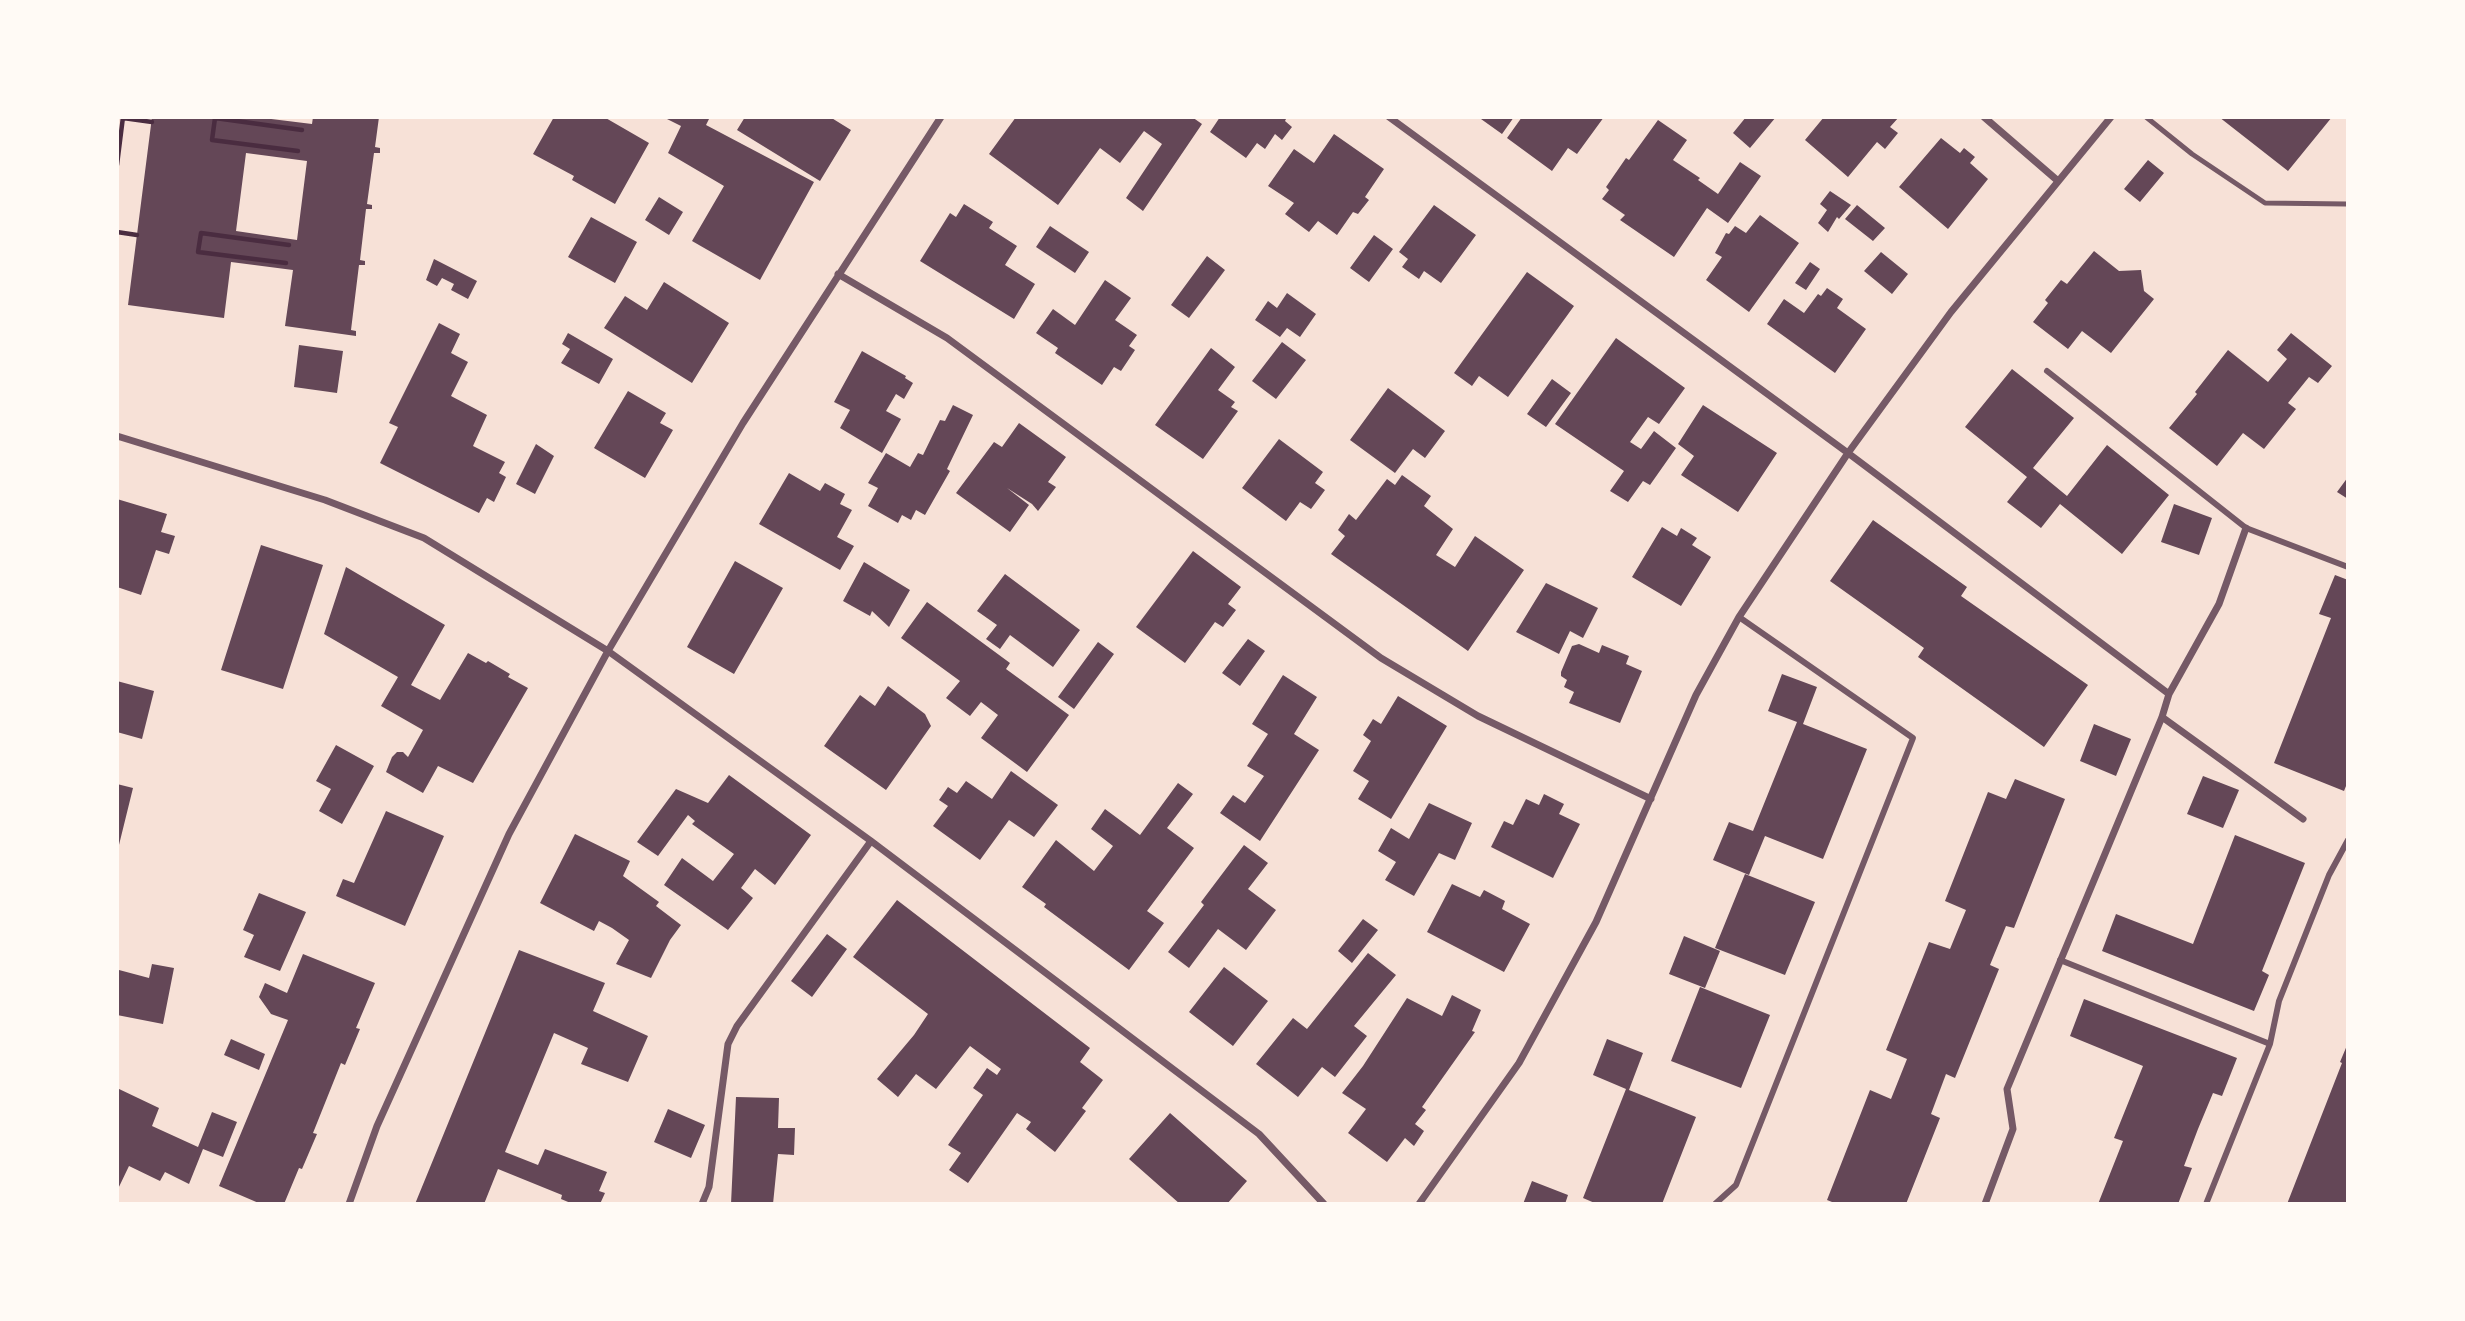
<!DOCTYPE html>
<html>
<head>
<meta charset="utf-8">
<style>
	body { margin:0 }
	#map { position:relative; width:2465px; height:1321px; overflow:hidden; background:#f7e1d7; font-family:"Exo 2",sans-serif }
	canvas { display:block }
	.frame { position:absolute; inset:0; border:119px solid #fffaf5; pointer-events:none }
</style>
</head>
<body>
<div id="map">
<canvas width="2465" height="1321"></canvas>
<div class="frame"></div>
</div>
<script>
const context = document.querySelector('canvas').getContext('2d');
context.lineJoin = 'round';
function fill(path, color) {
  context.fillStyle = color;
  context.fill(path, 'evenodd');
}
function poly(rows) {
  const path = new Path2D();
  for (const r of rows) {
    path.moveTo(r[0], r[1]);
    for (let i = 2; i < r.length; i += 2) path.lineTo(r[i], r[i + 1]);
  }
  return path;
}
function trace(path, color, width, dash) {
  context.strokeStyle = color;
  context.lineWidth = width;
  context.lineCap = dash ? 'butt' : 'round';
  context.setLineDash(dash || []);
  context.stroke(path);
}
fill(poly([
	[152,117,255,117,312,124,313,117,379,117,375,147,380,148,380,153,374,153,367,204,372,205,372,209,366,209,360,260,365,261,365,265,359,265,351,330,356,331,356,336,285,326,293,270,231,262,224,318,128,305],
	[246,153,307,161,297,240,236,231],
	[554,117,604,117,649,143,615,204,572,180,574,176,533,154],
	[663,117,710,117,706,125,814,182,760,280,692,241,724,186,668,153,681,126],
	[745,117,830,117,851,130,820,181,737,130],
	[1016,117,1192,117,1202,124,1143,211,1126,198,1162,144,1144,131,1120,163,1100,148,1058,205,989,154],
	[1220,117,1287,117,1285,121,1292,127,1282,140,1275,134,1265,149,1257,143,1246,158,1210,132],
	[1482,117,1514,117,1502,134,1481,119],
	[1522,117,1604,117,1577,154,1568,148,1552,171,1507,138],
	[1746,117,1776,117,1750,148,1733,133],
	[1824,117,1899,117,1890,127,1898,133,1885,149,1877,142,1848,177,1805,140],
	[2219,117,2332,117,2288,171],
	[1658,120,1687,140,1673,160,1700,178,1698,180,1718,194,1740,162,1761,176,1728,223,1707,208,1674,257,1620,220,1625,215,1602,199,1609,190,1606,187,1626,158,1629,160],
	[1334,134,1384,169,1365,197,1369,200,1358,214,1353,212,1337,235,1318,221,1309,232,1285,214,1294,203,1268,186,1294,149,1314,163],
	[1941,138,1960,153,1964,148,1975,157,1970,163,1988,179,1948,229,1899,187],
	[2148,160,2164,173,2140,202,2124,189],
	[1830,191,1851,205,1839,219,1837,217,1828,232,1818,223,1827,210,1820,204],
	[659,197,683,212,669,235,645,220],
	[964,204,993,222,989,228,1017,246,1005,265,1035,284,1014,319,920,261,950,213,956,217],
	[1434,205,1476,235,1441,283,1424,271,1419,279,1402,267,1408,259,1399,252],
	[1857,205,1885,228,1873,241,1845,219],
	[1760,215,1799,243,1749,312,1706,280,1722,257,1715,253,1726,233,1729,234,1735,226,1746,233],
	[591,217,637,242,615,283,568,257],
	[1050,226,1089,252,1075,273,1036,247],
	[1374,235,1393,249,1369,282,1350,268],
	[2094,251,2119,271,2141,270,2144,291,2154,299,2111,353,2082,331,2068,349,2033,322,2048,303,2045,300,2061,280,2067,284],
	[1881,252,1908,274,1892,294,1864,271],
	[1207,256,1225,270,1189,318,1171,305],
	[434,259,477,281,468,299,451,290,454,284,442,278,437,286,426,280],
	[1810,262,1820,269,1806,290,1795,283],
	[1527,272,1574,306,1508,397,1479,376,1472,386,1454,373],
	[1105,280,1131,298,1115,320,1137,335,1129,346,1135,350,1121,371,1114,367,1102,385,1055,353,1058,348,1036,333,1053,309,1075,325],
	[664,282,729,323,692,383,604,328,625,296,647,310],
	[1827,288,1843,299,1837,308,1866,329,1835,373,1767,324,1784,299,1804,313,1818,294,1821,296],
	[1287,293,1316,314,1300,337,1287,328,1280,337,1255,320,1268,301,1277,308],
	[439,323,460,334,451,353,468,362,451,396,487,415,473,446,505,462,499,473,506,477,494,502,487,498,479,513,380,463,398,427,389,423],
	[568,333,613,359,599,384,561,363,570,349,562,344],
	[2291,333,2332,366,2318,383,2309,377,2288,403,2296,409,2264,449,2243,433,2217,466,2169,428,2197,394,2195,392,2228,350,2268,382,2287,359,2277,350],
	[1616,338,1685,388,1659,424,1648,417,1630,442,1641,449,1654,431,1676,448,1650,485,1643,481,1628,502,1610,491,1624,471,1555,424],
	[1282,342,1306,360,1276,399,1252,381],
	[299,345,343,351,337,393,294,387],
	[1211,348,1235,367,1218,390,1235,402,1231,407,1238,411,1203,459,1155,425],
	[862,351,906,376,905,378,913,383,904,399,896,394,886,411,901,419,882,453,840,428,850,410,834,402],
	[2012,369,2074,418,2033,468,2067,496,2107,445,2169,495,2122,554,2060,504,2041,528,2007,502,2027,477,1965,427],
	[1552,379,1571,393,1546,427,1527,414],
	[1388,388,1445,431,1425,458,1413,449,1395,473,1350,440],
	[628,391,666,413,660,423,673,430,645,478,594,448],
	[953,405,973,415,947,469,950,471,925,515,916,510,911,520,902,515,898,523,868,506,878,488,868,483,886,453,910,467,918,453,923,455,940,420,945,421],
	[1703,405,1777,453,1738,512,1681,475,1694,456,1678,444],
	[1019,423,1066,457,1048,482,1056,487,1038,511,1032,504,1007,488,1029,505,1010,532,956,493,994,442,1002,447],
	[1279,439,1323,472,1315,483,1325,490,1311,509,1300,502,1286,521,1242,488],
	[536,444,554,456,535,494,516,484],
	[789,473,820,491,825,483,845,494,840,504,852,510,837,537,854,546,840,570,759,524],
	[1402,475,1431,496,1424,506,1453,529,1436,555,1455,567,1475,536,1524,570,1468,651,1331,554,1345,536,1338,530,1349,514,1356,520,1387,479,1395,485],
	[2348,477,2348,499,2337,492],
	[117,499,167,514,161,532,175,536,169,554,156,550,141,595,117,587],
	[2174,504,2212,518,2199,555,2161,542],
	[1873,520,1967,587,1961,596,2088,685,2044,747,1918,657,1924,648,1830,581],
	[1662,527,1677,536,1681,528,1697,538,1692,545,1711,557,1681,606,1632,577],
	[261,545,323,565,283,689,221,670],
	[1193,551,1241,587,1228,604,1236,610,1223,627,1215,622,1185,663,1136,627],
	[735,561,783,588,734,674,687,647],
	[864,562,910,590,889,627,872,611,870,616,843,601],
	[346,567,445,625,411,685,440,700,468,653,486,663,488,661,510,674,508,677,528,688,473,783,438,766,423,793,386,772,392,757,397,752,403,752,408,757,423,730,381,706,398,677,324,634],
	[1005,574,1080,630,1053,667,1010,635,1000,649,986,639,997,625,977,611],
	[2335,575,2348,580,2348,781,2344,791,2274,763,2331,618,2319,614],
	[1546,583,1598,608,1583,638,1570,631,1559,654,1516,632],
	[927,602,1010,663,1006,669,1069,715,1027,772,981,738,998,715,981,702,970,716,946,698,960,681,901,638],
	[1248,639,1265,651,1240,686,1222,673],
	[1098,642,1114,654,1074,709,1058,697],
	[1579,644,1599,653,1602,645,1629,656,1626,664,1642,671,1620,723,1569,703,1574,692,1564,687,1567,680,1561,676,1561,672,1572,646],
	[1782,674,1817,687,1803,724,1867,749,1823,859,1765,836,1749,875,1713,860,1729,822,1753,831,1797,722,1768,711],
	[1283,675,1317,697,1294,734,1319,750,1260,841,1220,813,1233,795,1245,803,1264,776,1247,766,1268,734,1252,724],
	[117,681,154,691,142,739,117,732],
	[888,686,925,714,931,726,886,790,824,746,860,695,875,706],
	[1398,696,1447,726,1391,819,1358,799,1369,781,1353,771,1371,741,1363,735,1373,719,1381,724],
	[2094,724,2131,739,2116,776,2080,761],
	[336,745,374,766,342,824,319,811,331,789,316,781],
	[1011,771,1058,805,1034,837,1009,820,980,860,933,826,948,806,939,800,948,787,957,793,966,781,992,799],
	[729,775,811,835,775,885,755,869,741,888,753,898,728,930,664,885,682,858,713,881,734,854,692,824,695,821,688,815,658,856,637,842,676,789,708,803],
	[2203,776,2239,790,2223,828,2187,814],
	[2015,779,2065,799,2014,928,2006,926,1990,965,1999,969,1955,1078,1946,1074,1931,1114,1940,1118,1906,1204,1837,1204,1827,1200,1870,1090,1891,1099,1907,1059,1886,1050,1929,942,1950,949,1966,910,1945,901,1988,792,2006,799],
	[1178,783,1193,794,1167,828,1194,848,1147,911,1164,923,1129,970,1044,907,1046,904,1022,887,1056,840,1094,871,1113,846,1091,829,1105,809,1140,835],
	[117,784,133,788,118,849,117,849],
	[1544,794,1564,804,1559,814,1580,824,1553,878,1491,847,1504,821,1513,825,1526,799,1539,805],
	[1429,803,1472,823,1455,860,1439,853,1414,896,1385,880,1396,862,1378,851,1391,828,1409,839],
	[386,811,444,836,405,926,336,896,343,879,354,883],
	[575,834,630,861,623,876,659,902,656,906,681,925,670,940,651,978,616,964,629,940,612,928,599,921,594,931,540,903],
	[2235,835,2305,863,2262,971,2269,975,2254,1011,2102,951,2116,914,2193,944],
	[1244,845,1268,863,1248,889,1276,910,1246,950,1218,929,1189,968,1168,952,1204,905,1201,902],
	[1745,874,1815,902,1785,975,1715,948],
	[1452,884,1480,897,1484,890,1505,901,1502,909,1530,924,1504,972,1427,932],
	[259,893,306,912,280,971,244,957,254,935,243,930],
	[897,900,1090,1048,1080,1062,1103,1080,1082,1108,1086,1111,1055,1152,1026,1129,1031,1122,1017,1113,968,1183,949,1170,961,1153,948,1145,983,1095,973,1088,987,1068,997,1075,1001,1069,970,1046,936,1089,916,1074,898,1097,877,1079,914,1035,928,1014,853,957],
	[1363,919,1378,930,1352,963,1338,951],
	[827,934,847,949,812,997,791,981],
	[1684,936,1720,951,1705,988,1669,974],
	[519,950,605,983,593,1011,648,1036,628,1082,581,1064,588,1048,554,1033,505,1152,538,1165,545,1149,607,1172,599,1191,605,1193,600,1204,573,1204,561,1199,562,1195,498,1169,484,1204,415,1204],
	[1368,953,1396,975,1354,1026,1367,1036,1335,1077,1322,1067,1298,1097,1256,1064,1293,1018,1307,1029],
	[303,954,375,983,356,1028,360,1029,345,1065,341,1063,313,1133,317,1134,302,1169,299,1168,284,1204,261,1204,219,1186,288,1020,271,1014,259,997,265,983,287,993],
	[152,964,174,968,163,1024,117,1015,119,970,149,978],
	[1224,967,1268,1001,1233,1046,1189,1012],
	[1700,987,1770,1015,1741,1088,1671,1061],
	[1452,995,1481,1010,1472,1031,1475,1032,1422,1107,1426,1110,1415,1124,1424,1131,1414,1146,1405,1138,1387,1162,1348,1133,1366,1109,1342,1093,1363,1066,1407,998,1442,1016],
	[2084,999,2237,1058,2222,1096,2213,1093,2198,1129,2184,1166,2192,1168,2178,1204,2098,1204,2123,1141,2114,1138,2143,1066,2070,1036],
	[231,1039,265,1054,259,1070,224,1055],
	[1607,1039,1643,1053,1629,1090,1696,1117,1662,1204,1597,1204,1583,1198,1626,1089,1593,1075],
	[2348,1043,2348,1204,2287,1204,2342,1063,2340,1062],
	[117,1088,159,1108,152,1126,198,1147,212,1112,237,1122,223,1157,203,1149,189,1184,165,1172,160,1181,129,1166,117,1191],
	[736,1097,779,1098,778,1128,795,1128,794,1155,778,1154,773,1204,731,1204],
	[668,1109,705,1125,691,1158,654,1142],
	[1170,1113,1247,1181,1227,1204,1180,1204,1129,1159],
	[1532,1181,1568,1195,1565,1204,1523,1204]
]), '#644757');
trace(poly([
	[123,118,152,122],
	[298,151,212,140,215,118,302,130],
	[117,165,123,117],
	[117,232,137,235],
	[286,263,198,252,201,233,289,245]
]), '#4a2c40', 4.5);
trace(poly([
	[2146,117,2192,154,2265,203,2346,204]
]), '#755966', 5);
trace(poly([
	[2047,371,2246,528,2348,567],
	[2060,960,2270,1044],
	[1715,1204,1736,1185,1913,738,1739,617],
	[2206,1204,2270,1044,2279,1001,2329,875,2348,840]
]), '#755966', 6);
trace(poly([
	[1389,117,1848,453,2169,694],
	[1984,117,2058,181],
	[838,274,947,338,1381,658,1478,716,1651,799],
	[117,436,325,500,424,538,608,651,871,841,1259,1134,1324,1204],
	[2162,717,2303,819],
	[349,1204,377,1126,509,834,608,651,743,423,941,117],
	[702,1204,709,1187,728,1044,737,1026,871,841],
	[1419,1204,1519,1063,1596,922,1696,695,1739,617,1848,453,1951,312,2111,117],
	[1985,1204,2013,1129,2007,1089,2162,717,2169,694,2219,604,2246,528]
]), '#755966', 7);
</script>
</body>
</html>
